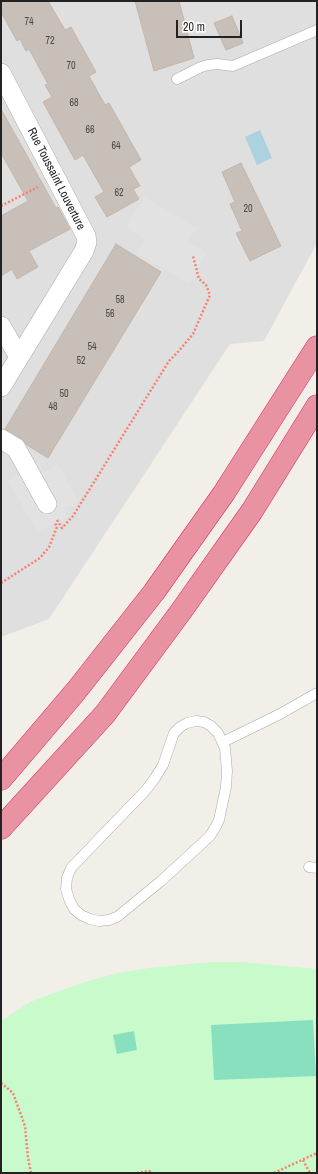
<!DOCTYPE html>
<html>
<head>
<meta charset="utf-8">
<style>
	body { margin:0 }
	#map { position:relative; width:318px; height:1174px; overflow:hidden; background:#f2efe9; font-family:"Archivo Narrow",sans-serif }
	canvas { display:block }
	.frame { position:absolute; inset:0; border:2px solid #222; pointer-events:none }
	.scale { position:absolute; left:176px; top:20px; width:66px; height:18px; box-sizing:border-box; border:2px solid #222; border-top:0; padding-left:5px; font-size:12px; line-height:14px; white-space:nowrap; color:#222; -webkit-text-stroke:3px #fff; paint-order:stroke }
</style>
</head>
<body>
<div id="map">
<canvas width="318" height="1174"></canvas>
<div class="frame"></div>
<div class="scale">20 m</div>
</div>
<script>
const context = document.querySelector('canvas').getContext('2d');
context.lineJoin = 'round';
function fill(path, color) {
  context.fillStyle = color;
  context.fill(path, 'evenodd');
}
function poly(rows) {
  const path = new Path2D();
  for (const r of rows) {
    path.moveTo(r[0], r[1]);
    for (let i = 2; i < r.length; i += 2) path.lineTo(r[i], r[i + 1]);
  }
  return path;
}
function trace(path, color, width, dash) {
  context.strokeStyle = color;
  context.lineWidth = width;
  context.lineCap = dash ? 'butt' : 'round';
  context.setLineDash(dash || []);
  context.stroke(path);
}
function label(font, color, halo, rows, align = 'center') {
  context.font = font + ' "Archivo Narrow",sans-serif';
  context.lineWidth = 3;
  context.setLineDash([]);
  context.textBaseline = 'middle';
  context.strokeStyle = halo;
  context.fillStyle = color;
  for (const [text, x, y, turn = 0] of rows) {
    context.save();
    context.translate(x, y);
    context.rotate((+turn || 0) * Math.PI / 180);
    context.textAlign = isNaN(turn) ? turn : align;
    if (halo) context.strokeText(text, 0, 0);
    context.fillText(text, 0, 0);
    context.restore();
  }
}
fill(poly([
	[1,1,317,1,317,243,264,341,230,344,49,619,1,637]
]), '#e0dfdf');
fill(poly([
	[211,962,242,962,317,969,317,1173,1,1173,1,1021,30,1002,59,991,88,981,118,973,149,968]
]), '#c8facc');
fill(poly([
	[313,1020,316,1076,214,1080,211,1025],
	[134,1031,137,1050,117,1054,113,1035]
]), '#88e0be');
fill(poly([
	[144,197,197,228,188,242,207,253,189,284,137,253,145,239,126,228],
	[39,463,44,472,58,464,78,501,64,509,68,516,37,532,8,480]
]), '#e2e2e2');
fill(poly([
	[260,130,272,158,257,165,245,137]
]), '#aad3df');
const building = poly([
	[1,1,48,1,65,30,71,27,96,72,89,76,105,105,109,103,141,160,129,167,140,186,133,189,139,199,107,217,95,197,104,192,83,155,75,160,43,102,52,97,45,85,48,84,29,49,26,51,20,39,17,41,1,12,1,1],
	[135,1,179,1,194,58,154,71,135,1],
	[232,16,243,43,226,50,214,23,232,16],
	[1,109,56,208,58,207,70,229,29,251,38,267,17,279,12,269,1,276,1,216,28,201,1,153,1,109],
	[241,163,281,246,250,261,236,233,242,231,230,204,235,202,222,172,241,163],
	[116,244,161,272,48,458,27,445,22,439,5,429,116,244]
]);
fill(building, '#c7bfb8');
trace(building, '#c4b6ab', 1);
const service = poly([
	[177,79,201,67,208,65,217,64,233,66,317,30],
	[196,721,204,722,211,726,218,733,225,748,227,771,226,787,219,820,215,828,210,836,161,881,117,917,109,920,99,921,90,919,81,915,74,909,69,899,66,889,67,878,71,868,146,790,155,778,163,765,174,733,180,727,187,723,196,721],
	[223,742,280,714,317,693],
	[309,867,317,868]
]);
const minor = poly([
	[1,73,86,236,87,242,84,251,1,387],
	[1,326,19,357],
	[1,439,16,448,47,504]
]);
const motorway = poly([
	[1,779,76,691,154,592,224,493,317,347],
	[1,828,105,714,182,610,252,511,317,406]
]);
trace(service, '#a9a9a9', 11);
trace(minor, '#a9a9a9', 20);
trace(motorway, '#dc2a67', 23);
trace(poly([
	[1,206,38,187],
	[57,520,62,528,73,516,169,361,177,353,193,334,210,295,206,285,199,279,193,256],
	[1,583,40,558,49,547,57,527,55,523],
	[1,1083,13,1093,25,1126,28,1158,31,1173],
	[303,1160,310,1173],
	[137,1173,149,1171,153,1173],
	[274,1173,317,1153]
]), '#fa8072', 2.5, [2, 2]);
trace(service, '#fff', 10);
trace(minor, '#fff', 19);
trace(motorway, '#e892a2', 22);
label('10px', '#4b4948', null, [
	["74",29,22],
	["72",50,41],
	["70",71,66],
	["68",74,103],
	["66",90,130],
	["64",116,146],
	["62",119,193],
	["20",248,209],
	["58",120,300],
	["56",110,314],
	["54",92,347],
	["52",81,361],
	["50",64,394],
	["48",53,407]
]);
label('12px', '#222', '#fff', [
	["Rue Toussaint Louverture",56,179,63]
]);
</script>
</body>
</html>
